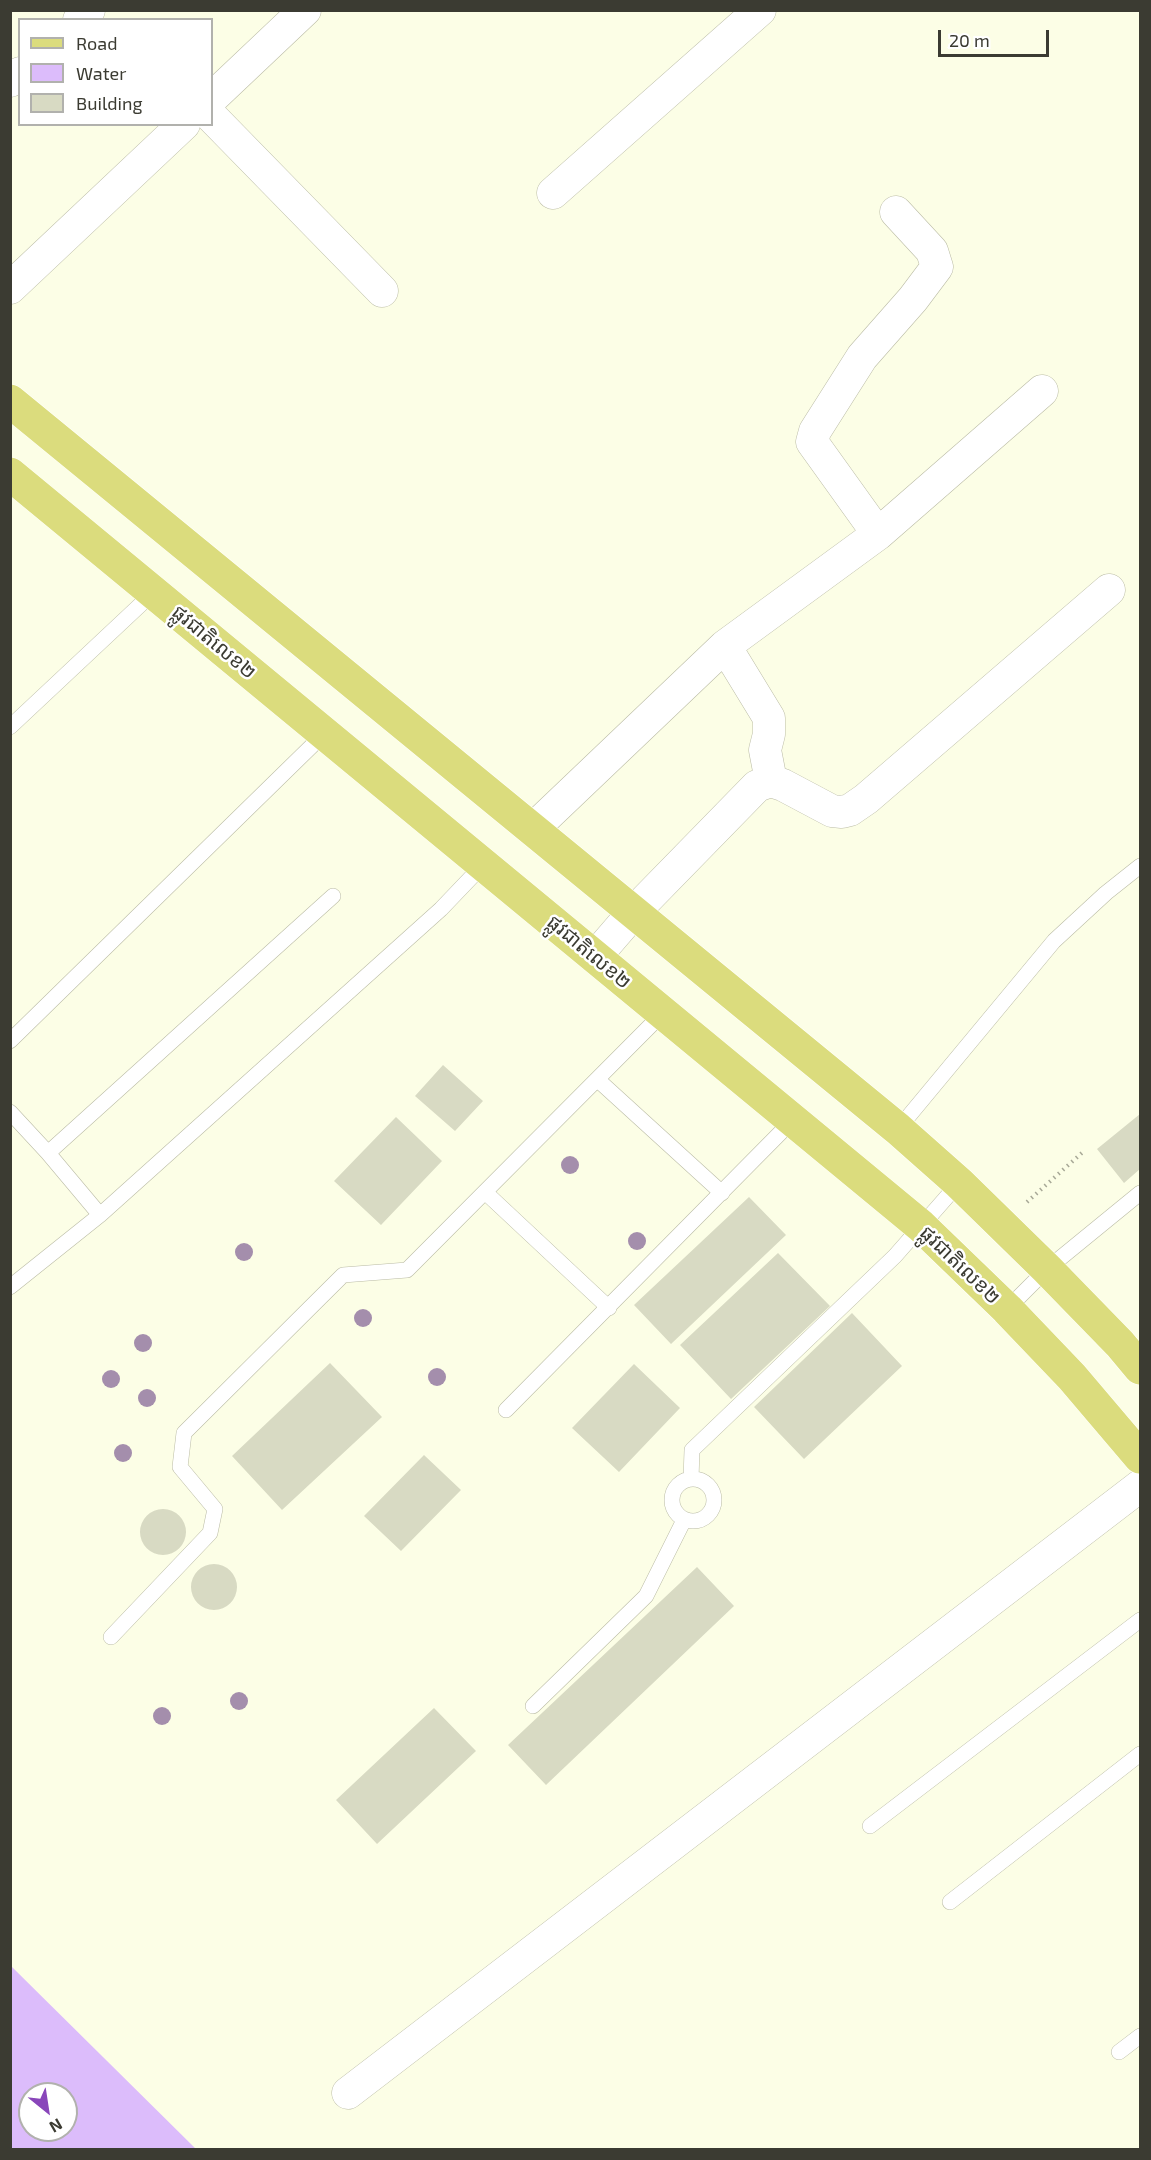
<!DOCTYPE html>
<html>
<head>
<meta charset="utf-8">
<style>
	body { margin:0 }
	#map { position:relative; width:1151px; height:2160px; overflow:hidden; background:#fcfee6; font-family:"Exo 2",sans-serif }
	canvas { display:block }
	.frame { position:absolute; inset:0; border:12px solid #3b3b32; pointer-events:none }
	.legend { position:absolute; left:18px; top:18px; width:195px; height:108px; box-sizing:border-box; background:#fff; border:2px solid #b1b1ad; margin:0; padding:8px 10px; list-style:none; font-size:18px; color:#3b3b32 }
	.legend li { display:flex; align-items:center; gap:12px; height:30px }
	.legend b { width:30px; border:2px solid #b1b1ad }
	.north { position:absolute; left:18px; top:2082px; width:60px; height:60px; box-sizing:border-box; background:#fff; border:2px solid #b1b1ad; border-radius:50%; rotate:150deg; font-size:16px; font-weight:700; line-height:24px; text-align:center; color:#3b3b32 }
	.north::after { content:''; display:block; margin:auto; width:21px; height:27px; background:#8946ba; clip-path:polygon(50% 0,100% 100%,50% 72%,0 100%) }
	.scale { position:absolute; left:938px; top:30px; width:111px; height:27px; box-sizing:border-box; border:3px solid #3b3b32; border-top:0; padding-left:8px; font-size:18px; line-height:21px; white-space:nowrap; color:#3b3b32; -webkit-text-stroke:4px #fff; paint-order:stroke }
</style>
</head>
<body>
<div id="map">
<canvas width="1151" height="2160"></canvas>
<div class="frame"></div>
<ul class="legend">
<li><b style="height:8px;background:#dbdc7d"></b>Road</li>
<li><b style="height:16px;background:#dcbcfb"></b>Water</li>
<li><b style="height:16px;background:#d8dac3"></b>Building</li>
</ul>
<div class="north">N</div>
<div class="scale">20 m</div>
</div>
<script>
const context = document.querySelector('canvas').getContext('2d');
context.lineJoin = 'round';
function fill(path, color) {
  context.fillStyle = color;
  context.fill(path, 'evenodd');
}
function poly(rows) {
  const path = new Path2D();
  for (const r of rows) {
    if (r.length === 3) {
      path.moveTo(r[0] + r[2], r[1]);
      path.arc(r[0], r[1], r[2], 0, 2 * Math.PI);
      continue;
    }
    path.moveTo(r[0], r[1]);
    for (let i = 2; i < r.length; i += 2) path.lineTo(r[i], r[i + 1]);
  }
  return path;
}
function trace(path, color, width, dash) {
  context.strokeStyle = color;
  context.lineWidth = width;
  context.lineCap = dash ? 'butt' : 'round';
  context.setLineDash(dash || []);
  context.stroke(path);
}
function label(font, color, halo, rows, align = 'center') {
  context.font = font + ' "Exo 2","Noto Sans Khmer",sans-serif';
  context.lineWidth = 5;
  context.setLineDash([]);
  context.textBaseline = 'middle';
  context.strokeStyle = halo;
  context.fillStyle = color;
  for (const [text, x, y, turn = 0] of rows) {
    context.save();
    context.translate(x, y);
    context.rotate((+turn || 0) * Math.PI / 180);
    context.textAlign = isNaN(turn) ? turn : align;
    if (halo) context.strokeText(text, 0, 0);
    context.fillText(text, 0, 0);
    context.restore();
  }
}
fill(poly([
	[11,1966,196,2149,11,2149],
	[30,2094,66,2094,66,2130,30,2130]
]), '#dcbcfb');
fill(poly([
	[443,1065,483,1101,455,1131,415,1096],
	[1140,1114,1140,1169,1124,1183,1097,1149],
	[396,1117,442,1161,381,1225,334,1181],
	[749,1197,786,1235,671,1344,634,1305],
	[778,1253,830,1306,731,1399,680,1345],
	[852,1313,902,1366,804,1459,754,1407],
	[330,1363,382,1417,282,1510,232,1456],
	[634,1364,680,1408,619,1472,572,1428],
	[424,1455,461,1490,401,1551,364,1516],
	[163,1532,23],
	[214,1587,23],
	[697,1567,734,1606,546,1785,508,1745],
	[434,1708,476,1751,377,1844,336,1800]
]), '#d8dac3');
const service = poly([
	[10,727,154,592],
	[10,1041,325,733],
	[598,1080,722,1193],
	[10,1112,48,1153,100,1215,10,1287],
	[898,1129,1054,941,1106,893,1140,866],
	[48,1153,333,896],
	[485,1192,609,1308],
	[100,1215,441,909,483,865],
	[1007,1309,1047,1269,1140,1193],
	[506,1410,793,1120],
	[693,1500,21],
	[691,1479,692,1450,895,1256,959,1183],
	[111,1637,210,1533,215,1509,180,1467,184,1433,343,1275,407,1270,663,1013],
	[533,1706,646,1596,684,1520],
	[870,1826,1140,1620],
	[950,1902,1140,1754],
	[1119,2052,1140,2036]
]);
const minor = poly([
	[79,20,89,10],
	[10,81,20,73],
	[212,98,305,10],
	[212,117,382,291],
	[553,193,760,10],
	[10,288,184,124],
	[878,534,812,442,815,431,862,357,913,299,937,267,932,251,896,212],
	[725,646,769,718,769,734,765,750,771,781],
	[533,829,725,646,878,534,1042,391],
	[595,957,633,913,757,786,771,781,783,785,832,811,842,812,850,810,866,799,1109,590],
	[348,2093,1140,1486]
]);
const primary = poly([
	[10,401,898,1129,959,1183,1047,1269,1120,1344,1140,1368],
	[10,474,921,1226,1007,1309,1072,1377,1140,1457]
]);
trace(service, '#babba5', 16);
trace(minor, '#babba5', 33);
trace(primary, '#fff', 34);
trace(poly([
	[1027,1202,1083,1152]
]), '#a8a997', 4, [1.5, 4.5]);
trace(service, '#fff', 15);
trace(minor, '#fff', 32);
trace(primary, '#dbdc7d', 33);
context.fillStyle = '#a48eac';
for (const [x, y] of [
	[570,1165],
	[637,1241],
	[244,1252],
	[363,1318],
	[143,1343],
	[437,1377],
	[111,1379],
	[147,1398],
	[123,1453],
	[239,1701],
	[162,1716]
]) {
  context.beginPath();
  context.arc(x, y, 9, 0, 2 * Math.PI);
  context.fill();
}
label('20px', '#3b3b32', '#fff', [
	["ផ្លូវជាតិលេខ២",214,642,40],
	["ផ្លូវជាតិលេខ២",589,952,40],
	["ផ្លូវជាតិលេខ២",960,1265,44]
]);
</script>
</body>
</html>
